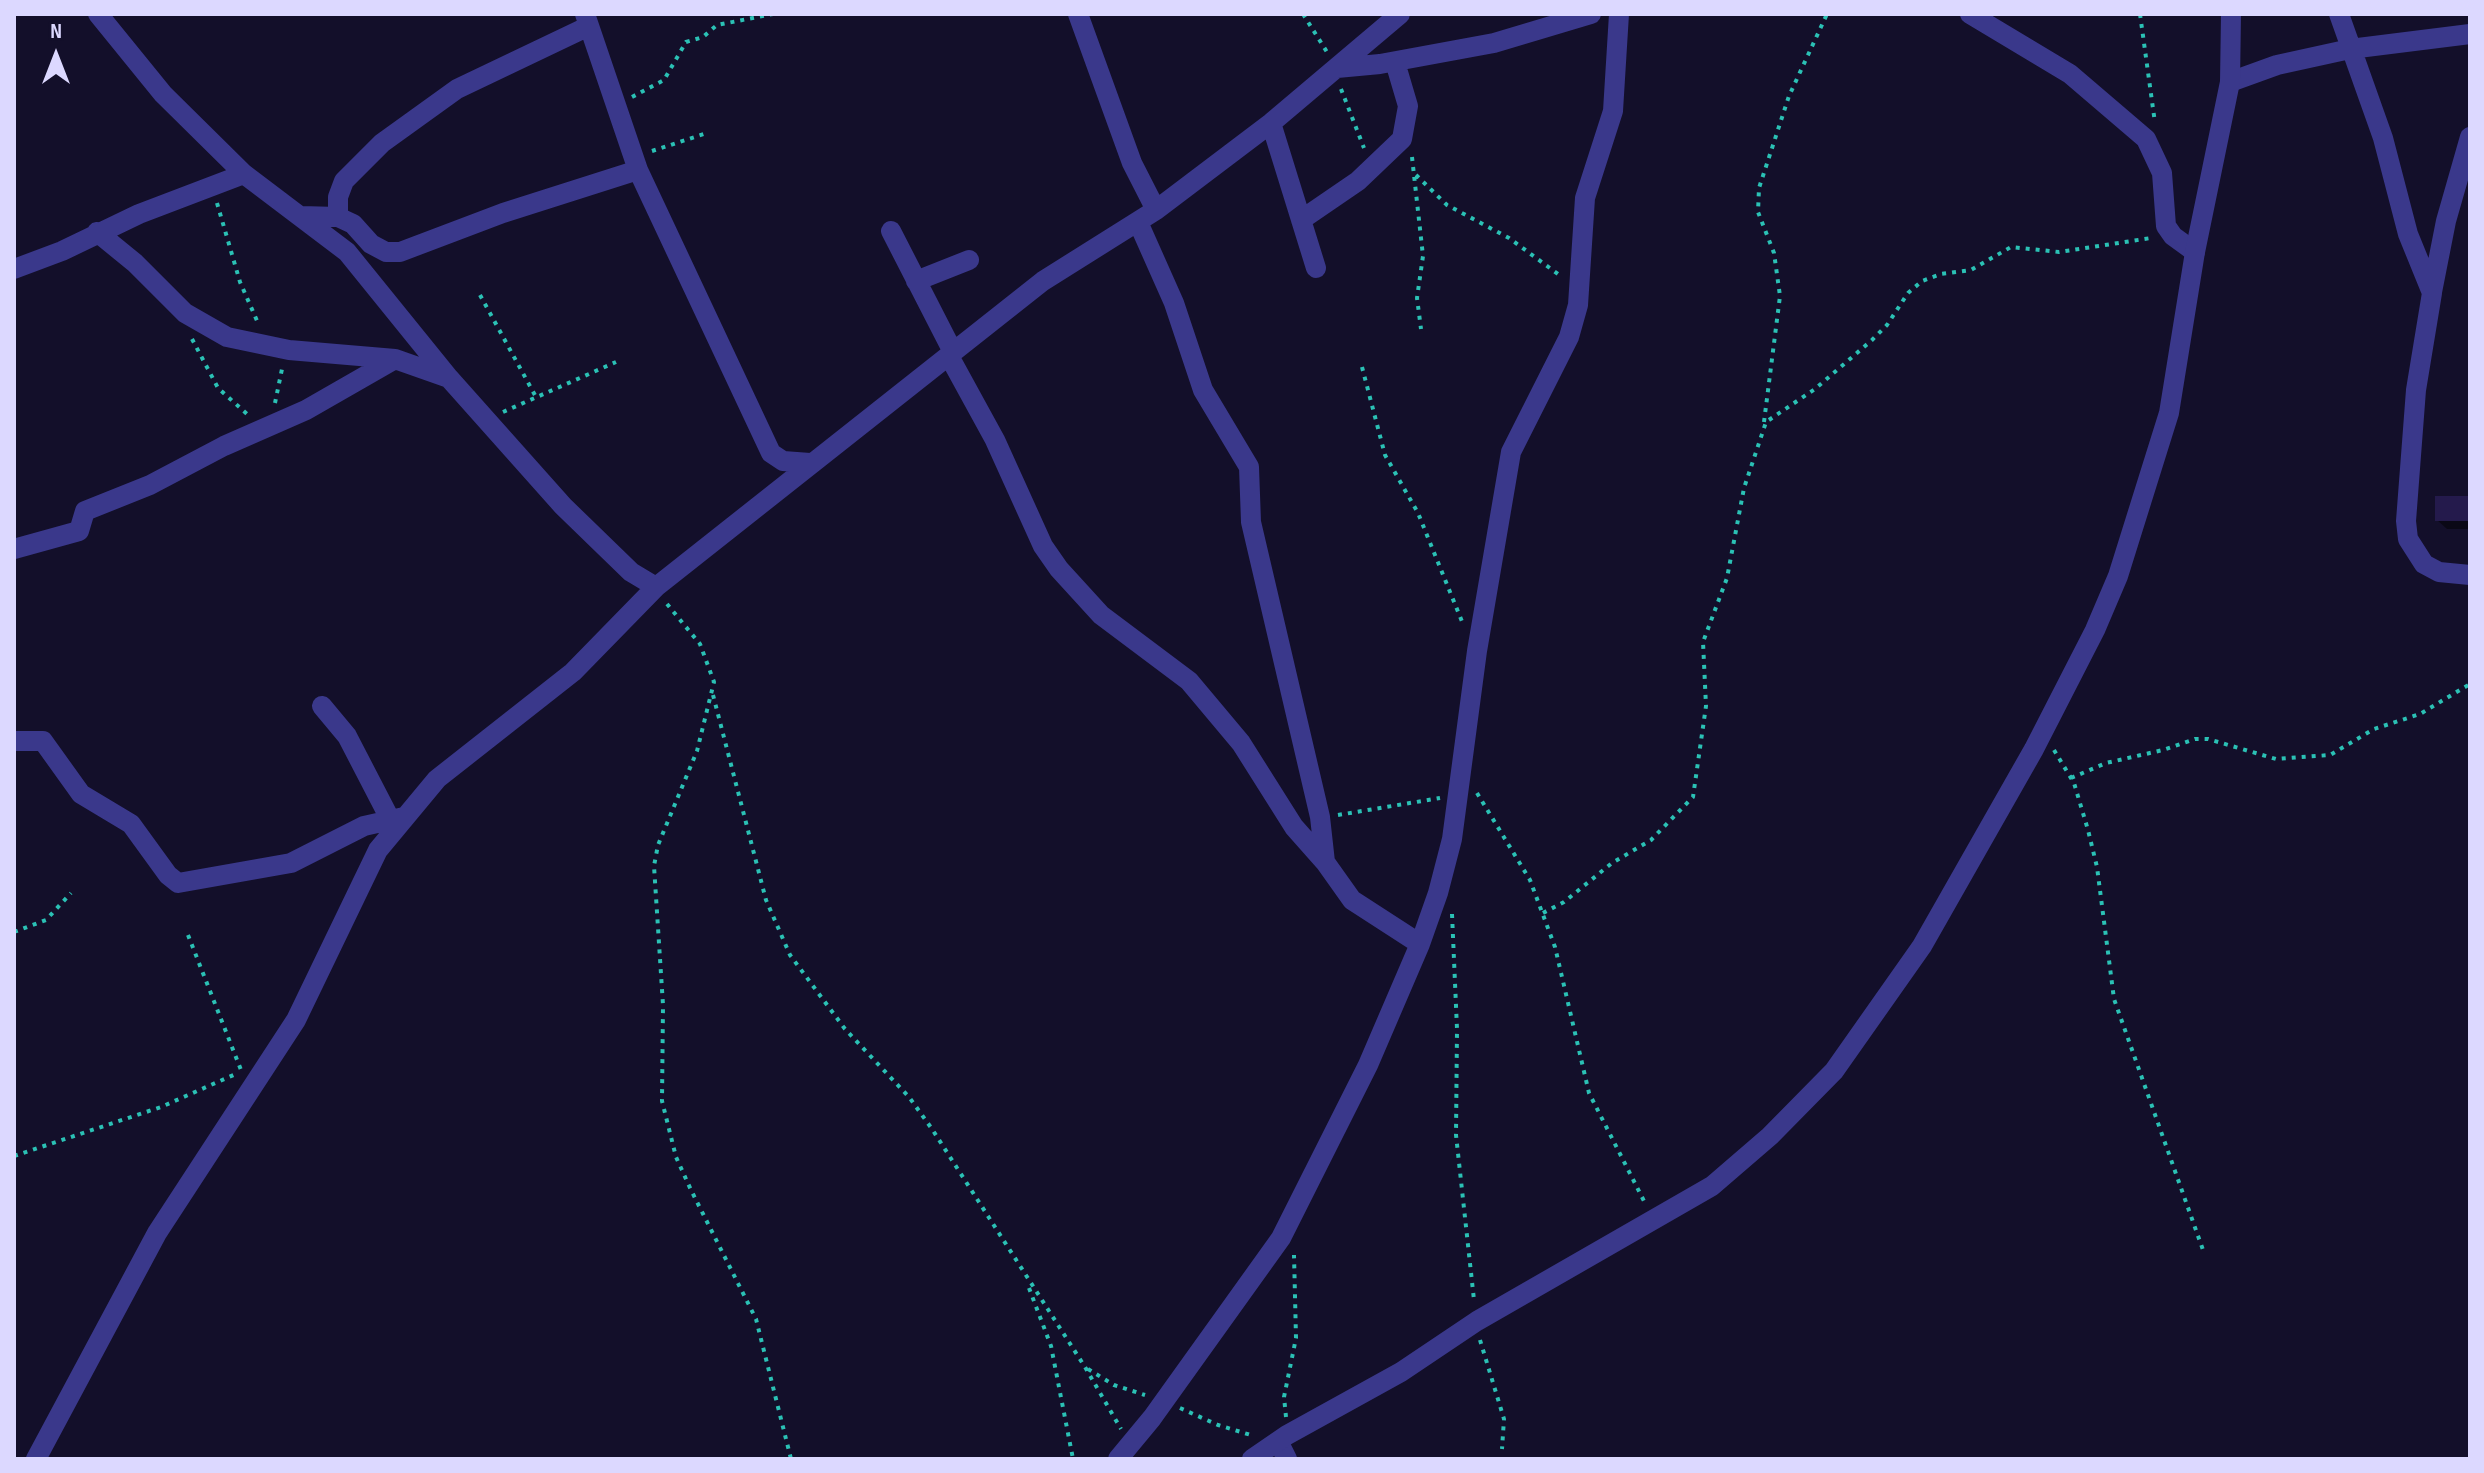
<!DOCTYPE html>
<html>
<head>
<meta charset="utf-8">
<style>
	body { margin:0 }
	#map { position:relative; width:2484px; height:1473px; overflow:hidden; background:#130f2a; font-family:"Sofia Sans Condensed",sans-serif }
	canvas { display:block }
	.frame { position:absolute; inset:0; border:16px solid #dcd8ff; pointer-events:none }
	.north { position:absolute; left:16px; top:16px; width:80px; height:80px; -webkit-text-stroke:6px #130f2a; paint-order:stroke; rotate:0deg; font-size:22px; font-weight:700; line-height:32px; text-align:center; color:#dcd8ff }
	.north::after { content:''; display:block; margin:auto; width:28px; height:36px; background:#dcd8ff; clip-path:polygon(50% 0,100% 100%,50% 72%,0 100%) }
</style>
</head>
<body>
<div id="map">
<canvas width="2484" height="1473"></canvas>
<div class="frame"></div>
<div class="north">N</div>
</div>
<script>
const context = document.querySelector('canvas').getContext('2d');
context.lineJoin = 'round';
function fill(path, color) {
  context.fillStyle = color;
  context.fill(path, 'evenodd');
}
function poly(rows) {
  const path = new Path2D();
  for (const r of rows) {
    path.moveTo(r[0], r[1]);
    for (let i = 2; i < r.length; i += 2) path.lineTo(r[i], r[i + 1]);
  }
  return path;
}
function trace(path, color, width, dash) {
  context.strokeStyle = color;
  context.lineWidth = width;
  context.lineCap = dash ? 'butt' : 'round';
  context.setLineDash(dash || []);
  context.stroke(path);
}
fill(poly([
	[2470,498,2470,529,2447,529,2437,520]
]), '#0007');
fill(poly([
	[2435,496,2470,496,2470,521,2435,521]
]), '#241a4c');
trace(poly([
	[1303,14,1327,52],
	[2140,14,2155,123],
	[1341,89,1364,148],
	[632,97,664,80,686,42,703,37,717,25,773,14],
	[652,151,707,133],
	[1412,157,1423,256,1417,298,1421,329],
	[1416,175,1447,205,1509,238,1562,277],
	[217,203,240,282,258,323],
	[480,295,536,397],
	[192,339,218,388,247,414],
	[1362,367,1385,455,1418,513,1463,624],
	[275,403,282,369],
	[503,412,616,362],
	[1764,422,1780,296,1774,253,1758,212,1759,188,1789,96,1827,14],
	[667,604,700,644,714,682,697,751,658,845,654,866,663,1005,662,1101,676,1157,691,1190,756,1319,791,1459],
	[713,695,766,900,790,955,845,1029,909,1097,932,1129,1085,1367,1121,1429],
	[2054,750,2074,783,2088,830,2097,867,2114,999,2203,1250],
	[2071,778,2106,763,2163,750,2195,739,2208,739,2276,759,2330,755,2374,729,2420,714,2470,684],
	[1477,793,1530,880,1555,947,1589,1093,1645,1203],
	[1338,815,1440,798],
	[1543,913,1564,902,1612,863,1651,840,1693,797,1706,706,1703,642,1727,578,1744,488,1766,422,1815,389,1872,340,1887,325,1908,293,1922,281,1941,274,1971,270,2011,247,2059,252,2151,238],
	[1452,914,1457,1029,1456,1135,1474,1300],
	[14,932,46,920,71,893],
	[188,935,241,1070],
	[14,1156,161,1107,238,1073],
	[1029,1288,1051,1346,1073,1459],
	[1480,1340,1504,1419,1502,1449],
	[1088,1369,1114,1385,1145,1395],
	[1180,1408,1218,1425,1254,1436],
	[1286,1417,1284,1397,1296,1338,1294,1255]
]), '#2bc1b5', 4, [4, 6]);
trace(poly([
	[98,14,163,94,244,174,347,252,449,378,563,506,631,572,656,587,1043,281,1156,210,1271,123,1400,14],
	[585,14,638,170,771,453,783,461,810,463],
	[1078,14,1132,163,1156,210],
	[1970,14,2070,74,2146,139,2162,173,2166,226,2173,236,2195,252],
	[2339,14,2383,138,2408,234,2432,293,2416,390,2406,521,2408,539,2424,564,2439,572,2470,575],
	[1337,68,1380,64,1494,43,1591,14],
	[2230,82,2277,65,2350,49,2470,34],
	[1271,123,1316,268],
	[301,216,338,217,353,224,371,244,386,252,400,252,503,213,638,170],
	[338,217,338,197,344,181,382,143,457,89,589,26],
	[1301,220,1358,181,1402,139,1408,106,1395,62],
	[1138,222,1174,303,1203,390,1249,467,1251,522,1320,817,1325,862,1352,900,1420,944],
	[891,231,953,352],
	[97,232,135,263,185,313,227,337,289,350,395,359,449,378],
	[14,269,62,251,139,214,244,174],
	[916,281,969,260],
	[2432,292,2446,221,2470,137],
	[949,356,995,440,1043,546,1059,569,1101,615,1189,681,1241,743,1294,827,1325,862],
	[14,549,79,531,85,511,150,485,224,446,306,410,395,359],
	[322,706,347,736,390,819],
	[14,741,43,741,81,794,131,824,168,875,178,883,291,863,364,826,404,817],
	[1279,1443,1287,1459],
	[36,1459,157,1233,296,1020,378,850,437,779,573,672,656,587],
	[1118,1459,1152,1418,1281,1238,1368,1065,1420,944,1438,893,1452,839,1477,651,1511,452,1569,337,1578,305,1585,198,1613,111,1619,14]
]), '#3a388b', 20);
trace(poly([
	[1252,1459,1287,1435,1401,1372,1477,1321,1712,1186,1770,1136,1834,1071,1922,946,2034,749,2095,630,2118,576,2169,413,2195,252,2230,82,2231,14]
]), '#3a388b', 20);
</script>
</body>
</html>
